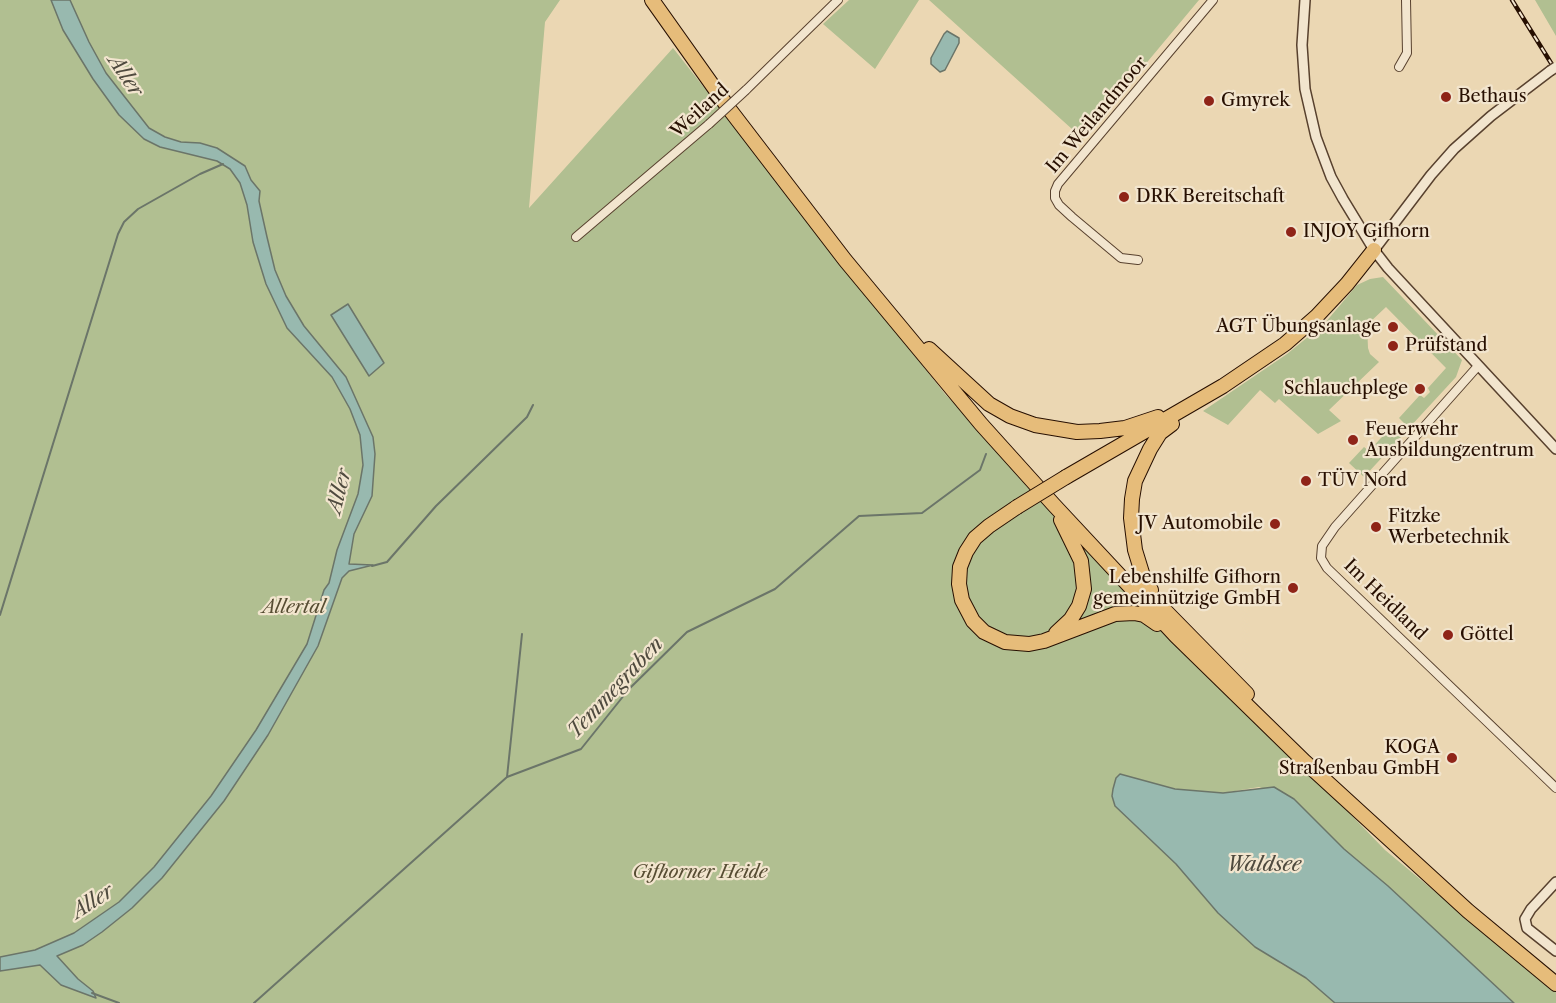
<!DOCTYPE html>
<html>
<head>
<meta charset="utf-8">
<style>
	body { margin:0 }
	canvas { display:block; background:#ebd7b3 }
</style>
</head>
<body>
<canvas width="1556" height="1003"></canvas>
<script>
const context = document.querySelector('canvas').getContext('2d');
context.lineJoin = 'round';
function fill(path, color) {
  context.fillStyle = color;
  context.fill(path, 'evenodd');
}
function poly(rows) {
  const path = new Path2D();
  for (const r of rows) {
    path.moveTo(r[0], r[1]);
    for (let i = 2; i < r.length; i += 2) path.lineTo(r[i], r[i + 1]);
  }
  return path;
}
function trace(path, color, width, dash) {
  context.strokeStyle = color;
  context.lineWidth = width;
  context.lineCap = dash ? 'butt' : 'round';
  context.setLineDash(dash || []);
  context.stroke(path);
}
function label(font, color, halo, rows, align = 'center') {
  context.font = font + ' "Libre Caslon Text",serif';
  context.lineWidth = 4.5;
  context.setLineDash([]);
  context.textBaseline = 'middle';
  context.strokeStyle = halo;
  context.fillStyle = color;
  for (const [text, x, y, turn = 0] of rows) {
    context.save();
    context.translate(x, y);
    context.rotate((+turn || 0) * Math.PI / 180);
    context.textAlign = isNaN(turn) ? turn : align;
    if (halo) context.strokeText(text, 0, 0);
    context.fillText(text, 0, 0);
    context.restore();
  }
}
fill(poly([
	[0,0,560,0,545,22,529,208,673,48,945,394,1385,850,1556,992,1556,1003,1514,1003,1388,886,1344,849,1294,799,1259,787,1223,793,1175,789,1120,774,1126,817,1176,864,1195,885,1281,964,1306,978,1335,1003,0,1003],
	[849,0,919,0,875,69,823,24],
	[929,0,1199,0,1083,139],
	[1535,0,1556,0,1556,36],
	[1383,277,1462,360,1456,377,1409,428,1399,418,1420,395,1424,398,1430,392,1428,388,1446,368,1386,307,1367,325,1368,348,1370,354,1379,362,1329,410,1341,421,1318,434,1279,399,1275,403,1260,390,1228,425,1203,411,1287,354,1325,323,1357,285,1370,279],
	[1391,427,1401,437,1364,477,1349,463,1364,447,1369,451]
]), '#b1bf91');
const water = poly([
	[51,0,70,0,89,42,106,73,149,128,165,137,181,142,200,143,217,148,245,166,251,180,260,191,259,201,267,237,275,270,286,296,304,326,346,377,373,437,375,454,372,496,354,534,349,564,373,565,349,571,342,578,318,646,268,735,224,801,162,878,132,908,102,932,83,945,57,956,78,979,93,991,96,998,61,985,40,965,0,971,0,957,35,950,74,933,119,902,154,867,211,796,256,730,307,644,324,590,329,583,337,550,358,494,363,465,360,435,350,409,332,377,287,328,266,284,253,242,247,205,240,183,230,169,217,161,160,147,144,139,119,115,93,79,63,30,51,0],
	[947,31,959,38,959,43,945,70,940,72,931,64,931,58,944,34,947,31],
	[348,304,384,363,369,376,331,315,348,304],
	[1120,774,1175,789,1223,793,1274,787,1294,799,1344,849,1388,886,1514,1003,1335,1003,1306,978,1255,947,1218,913,1176,864,1115,806,1112,796,1113,789,1116,778,1120,774]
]);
fill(water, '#98b9af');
trace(water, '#6b7569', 1.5);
trace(poly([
	[372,566,387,562,436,506,527,417,533,405],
	[0,615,118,234,124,222,138,209,200,174,223,164],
	[507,777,522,634],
	[92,993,119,1003],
	[254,1003,507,777,581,749,629,689,687,632,775,589,859,516,922,513,980,470,986,454]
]), '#6b7569', 2);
const minor = poly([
	[1399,67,1407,53,1406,0],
	[746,90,838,0],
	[576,237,709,124],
	[1138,260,1121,258,1072,217,1059,205,1055,198,1055,191,1058,184,1213,0],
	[1478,366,1335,527,1322,546,1321,558,1327,568,1556,788]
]);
const tertiary = poly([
	[1305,0,1302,45,1305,89,1316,137,1331,177,1343,199,1374,250,1388,268,1556,449],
	[1374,250,1431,175,1454,149,1491,116,1550,71],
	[1556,882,1531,909,1525,919,1527,928,1556,951]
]);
const trunk = poly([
	[652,0,730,110,845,260,981,424,1053,504,1176,636,1305,762,1468,911,1556,984],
	[929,349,989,404,1010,416,1035,425,1077,432,1100,431,1125,428,1158,417],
	[1066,477,1223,386,1285,344,1317,316,1347,284,1374,250],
	[1017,507,989,526,975,538,966,552,960,567,959,584,962,600,973,621,984,632,1005,642,1029,644,1044,641,1115,614,1134,613,1144,615,1157,624],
	[1137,582,1247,694],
	[1151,590,1143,576,1135,550,1131,518,1132,499,1135,481,1150,449,1160,433,1172,424],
	[1056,633,1071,619,1079,606,1084,589,1081,561,1061,520]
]);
trace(minor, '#58412e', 10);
trace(tertiary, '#58412e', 12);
trace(trunk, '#270f01', 16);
trace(minor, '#f2e5ce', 8);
trace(tertiary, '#f2e5ce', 9);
trace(trunk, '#e6bc7a', 14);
const rail = poly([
	[1512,0,1556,71]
]);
trace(rail, '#270f01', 4.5);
trace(rail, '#f2e5ce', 2, [7]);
const minorBridge = poly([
	[709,124,746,90]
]);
const tertiaryBridge = poly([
	[1550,71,1556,67]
]);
const trunkBridge = poly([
	[1017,507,1066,477]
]);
trace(minorBridge, '#58412e', 10, []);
trace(tertiaryBridge, '#58412e', 12, []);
trace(trunkBridge, '#270f01', 16, []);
trace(minorBridge, '#f2e5ce', 8);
trace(tertiaryBridge, '#f2e5ce', 9);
trace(trunkBridge, '#e6bc7a', 14);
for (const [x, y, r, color] of [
	[1446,97,6,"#8f2418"],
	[1209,101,6,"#8f2418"],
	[1124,197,6,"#8f2418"],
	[1291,232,6,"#8f2418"],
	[1393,327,6,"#8f2418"],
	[1393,346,6,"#8f2418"],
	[1420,389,6,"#8f2418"],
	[1353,440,6,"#8f2418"],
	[1306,481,6,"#8f2418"],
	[1275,524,6,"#8f2418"],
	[1376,527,6,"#8f2418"],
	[1293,588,6,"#8f2418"],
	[1448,635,6,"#8f2418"],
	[1452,758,6,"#8f2418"]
]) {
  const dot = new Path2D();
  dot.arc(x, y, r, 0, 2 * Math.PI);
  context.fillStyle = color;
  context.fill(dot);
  trace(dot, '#f2e5ce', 2);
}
label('18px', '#270f01', '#f2e5ce', [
	["Bethaus",1458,97],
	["Gmyrek",1221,101],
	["DRK Bereitschaft",1136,197],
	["INJOY Gifhorn",1303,232],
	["AGT Übungsanlage",1381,327,"right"],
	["Prüfstand",1405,346],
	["Schlauchplege",1408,389,"right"],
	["Feuerwehr",1365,430],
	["Ausbildungzentrum",1365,451],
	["TÜV Nord",1318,481],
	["Fitzke",1388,517],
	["Werbetechnik",1388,538],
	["JV Automobile",1263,524,"right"],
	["Lebenshilfe Gifhorn",1281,578,"right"],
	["gemeinnützige GmbH",1281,599,"right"],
	["Göttel",1460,635],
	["KOGA",1440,748,"right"],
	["Straßenbau GmbH",1440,769,"right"]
], 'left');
label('18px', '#270f01', '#f2e5ce', [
	["Weiland",700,111,-42],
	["Im Weilandmoor",1097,115,-50],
	["Im Heidland",1385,600,44]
]);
label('italic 18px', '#574d33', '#f2e5ce', [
	["Allertal",294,608],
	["Gifhorner Heide",700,873]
]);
label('italic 20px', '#4f4a3e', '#f2e5ce', [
	["Aller",125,76,56],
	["Aller",340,491,-76],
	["Temmegraben",616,688,-47],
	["Waldsee",1264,865],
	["Aller",93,902,-33]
]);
</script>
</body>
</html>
